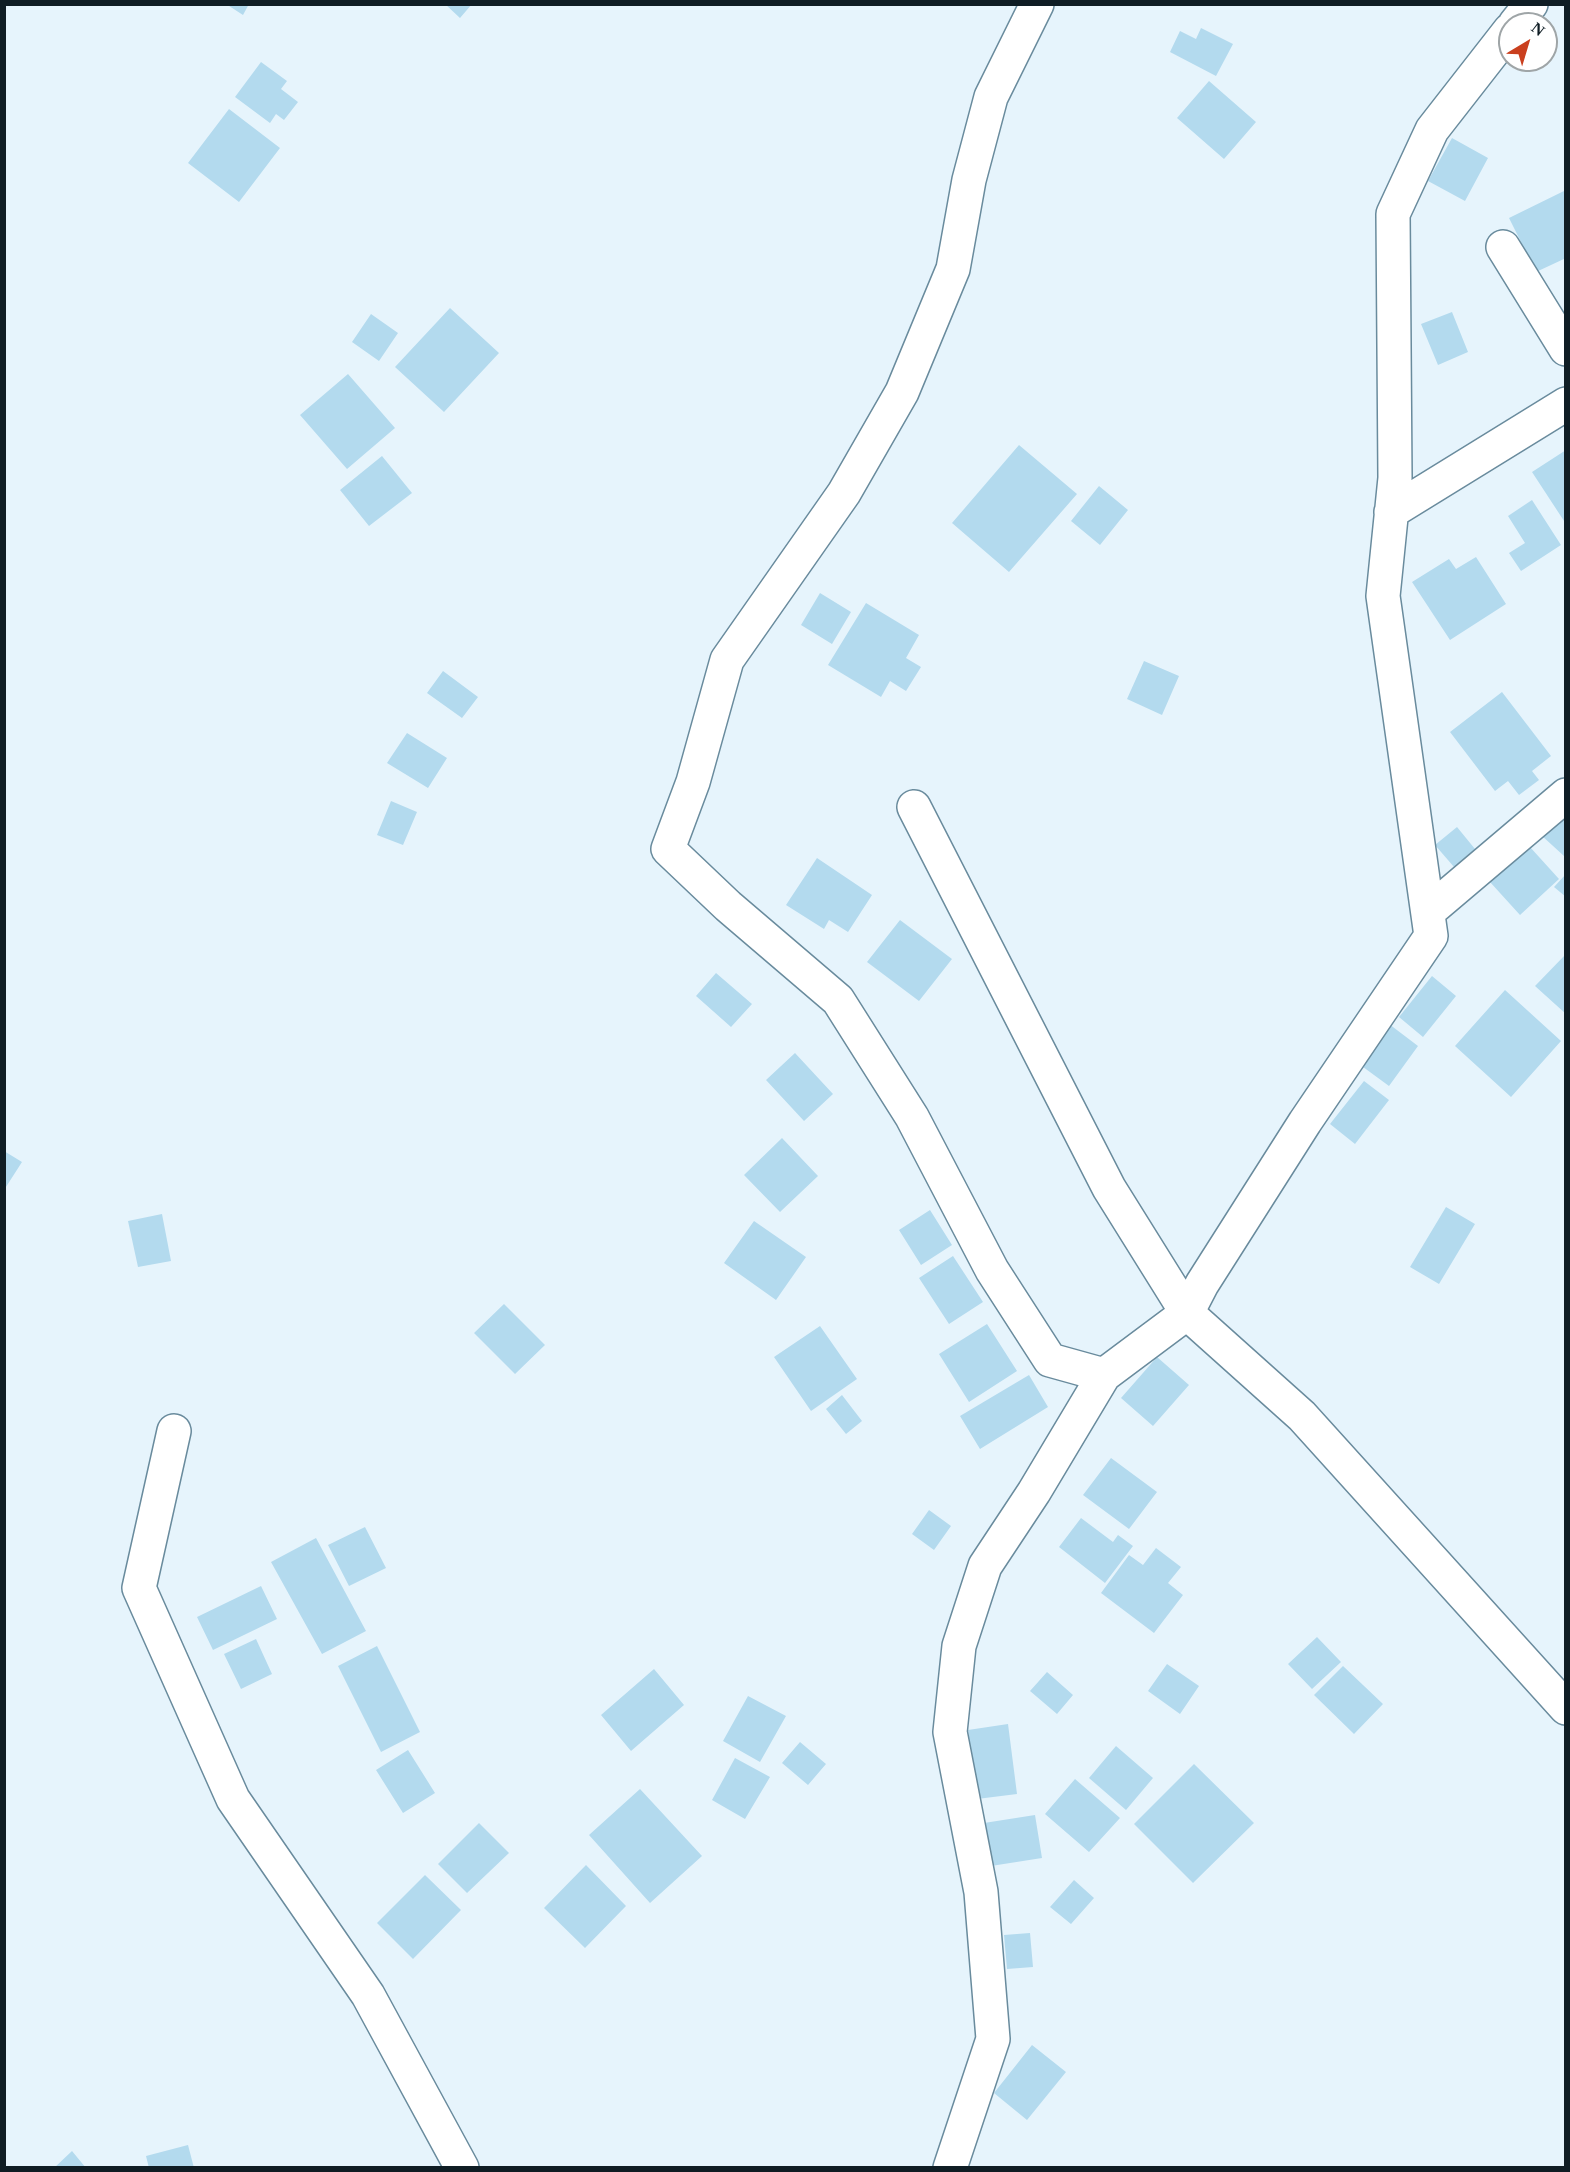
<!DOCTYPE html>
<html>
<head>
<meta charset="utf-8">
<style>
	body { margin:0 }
	#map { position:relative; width:1570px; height:2172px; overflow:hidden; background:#e6f4fc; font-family:"Times New Roman",serif }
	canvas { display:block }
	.frame { position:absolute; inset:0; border:6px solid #0f1d24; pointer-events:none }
	.north { position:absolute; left:1498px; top:12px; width:60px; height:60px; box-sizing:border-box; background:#fff; border:2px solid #9fa5a7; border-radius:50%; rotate:38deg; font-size:16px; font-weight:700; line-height:24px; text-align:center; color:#0f1d24 }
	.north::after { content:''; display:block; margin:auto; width:21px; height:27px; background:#ca401f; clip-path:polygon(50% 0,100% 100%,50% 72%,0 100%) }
</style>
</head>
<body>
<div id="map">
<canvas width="1570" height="2172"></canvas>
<div class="frame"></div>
<div class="north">N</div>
</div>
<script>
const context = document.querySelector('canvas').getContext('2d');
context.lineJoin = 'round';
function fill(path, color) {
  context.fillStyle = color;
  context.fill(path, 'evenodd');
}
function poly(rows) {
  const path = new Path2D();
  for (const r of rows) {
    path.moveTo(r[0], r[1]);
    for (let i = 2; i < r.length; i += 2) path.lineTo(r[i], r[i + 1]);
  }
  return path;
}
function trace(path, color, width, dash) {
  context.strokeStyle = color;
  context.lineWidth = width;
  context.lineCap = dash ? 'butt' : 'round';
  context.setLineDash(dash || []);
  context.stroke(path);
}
fill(poly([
	[226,4,249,4,243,15],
	[445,4,472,4,460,18],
	[1201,28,1233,44,1216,76,1170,52,1180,31,1196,39],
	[261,62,287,81,281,89,298,102,284,120,276,114,270,123,235,97],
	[1209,81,1256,122,1224,159,1177,118],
	[229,109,280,148,239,202,188,163],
	[1452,138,1488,158,1465,201,1428,181],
	[1566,190,1566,258,1536,272,1509,218],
	[450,308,499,353,444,412,395,367],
	[1452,312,1468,352,1438,365,1421,324],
	[371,314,398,333,379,361,352,342],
	[348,374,395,428,347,469,300,415],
	[1019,445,1077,494,1009,572,952,523],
	[1566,450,1566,524,1532,472],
	[382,456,412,493,369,526,340,490],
	[1099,486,1128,510,1100,545,1071,521],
	[1532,500,1561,545,1521,571,1509,553,1525,543,1508,516],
	[1476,557,1506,604,1450,640,1412,582,1449,559,1456,569],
	[820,593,851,612,832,644,801,625],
	[866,603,919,635,906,658,921,667,906,691,890,681,881,697,828,665],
	[1144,661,1179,676,1162,715,1127,699],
	[443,671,478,697,462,718,427,693],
	[1502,692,1551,756,1532,771,1539,780,1519,795,1508,781,1495,791,1450,732],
	[407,733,447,758,428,788,387,763],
	[391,801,417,812,403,845,377,835],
	[1566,808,1566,855,1564,856,1541,835],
	[1457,827,1475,849,1454,867,1435,845],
	[1530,847,1559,879,1520,915,1490,882],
	[817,858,872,895,848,932,829,920,824,929,786,905],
	[1566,874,1566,897,1554,887],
	[900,920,952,959,919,1001,867,962],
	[1566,954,1566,1014,1535,986],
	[716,973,752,1004,731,1027,696,996],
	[1432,976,1456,996,1423,1037,1399,1017],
	[1505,990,1561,1041,1511,1097,1455,1046],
	[1389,1024,1418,1046,1389,1086,1359,1064],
	[795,1053,833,1094,804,1121,766,1080],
	[1364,1081,1389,1100,1355,1144,1330,1124],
	[782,1138,818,1176,780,1212,744,1175],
	[4,1151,22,1162,4,1190],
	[1446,1207,1475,1224,1439,1284,1410,1267],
	[930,1210,952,1245,921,1265,899,1230],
	[162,1214,171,1261,138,1267,128,1221],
	[754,1221,806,1257,776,1300,724,1263],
	[953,1256,983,1302,949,1324,919,1278],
	[504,1304,545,1345,515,1374,474,1333],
	[987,1324,1017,1371,969,1402,939,1354],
	[820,1326,857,1379,811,1411,774,1357],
	[1157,1357,1189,1385,1153,1426,1121,1398],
	[1029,1375,1048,1407,980,1449,960,1416],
	[842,1395,862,1421,846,1434,826,1409],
	[1111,1458,1157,1492,1129,1529,1083,1495],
	[929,1510,951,1526,934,1550,912,1534],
	[1081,1518,1113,1542,1118,1535,1133,1546,1105,1583,1059,1547],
	[365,1527,386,1568,349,1586,328,1545],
	[316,1538,366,1631,322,1654,271,1562],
	[1156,1548,1181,1567,1168,1583,1183,1595,1154,1633,1101,1593,1129,1555,1143,1565],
	[261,1586,277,1619,213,1650,197,1617],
	[1317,1637,1341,1662,1312,1689,1288,1664],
	[256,1639,272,1674,241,1689,224,1654],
	[377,1646,420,1732,381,1752,338,1666],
	[1167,1664,1199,1686,1180,1714,1148,1691],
	[1343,1666,1383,1704,1354,1734,1314,1695],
	[654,1669,684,1705,631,1751,601,1715],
	[1047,1672,1073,1695,1057,1714,1030,1691],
	[748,1696,786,1716,760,1762,723,1741],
	[1008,1724,1017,1794,977,1799,968,1730],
	[800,1742,826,1764,808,1785,782,1763],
	[1116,1746,1153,1778,1126,1810,1089,1778],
	[408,1750,435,1793,403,1813,376,1770],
	[735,1758,770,1777,745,1819,712,1800],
	[1194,1764,1254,1823,1193,1883,1134,1824],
	[1075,1779,1120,1818,1089,1852,1045,1814],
	[640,1789,702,1856,650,1903,589,1835],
	[1035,1815,1042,1858,991,1866,984,1823],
	[479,1823,509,1853,467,1893,438,1864],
	[586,1865,626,1906,585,1948,544,1908],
	[425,1875,461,1910,413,1959,377,1923],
	[1074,1880,1094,1898,1071,1924,1050,1907],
	[1030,1933,1033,1967,1007,1969,1004,1935],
	[1032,2045,1066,2072,1027,2120,994,2093],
	[188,2145,194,2168,149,2168,146,2156],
	[72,2151,86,2168,54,2168]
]), '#b3daee');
const minor = poly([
	[1037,4,991,97,969,180,953,269,902,392,844,493,727,660,693,782,668,849,728,906,838,1000,912,1117,992,1270,1050,1360,1104,1375],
	[1515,24,1531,4],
	[1510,30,1432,130,1393,214,1395,478,1383,596,1431,936,1305,1122,1202,1284,1187,1313,1302,1416,1566,1708],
	[1503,247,1566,349],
	[1391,512,1566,404],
	[914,807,1109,1188,1187,1313,1104,1375,1034,1492,985,1566,959,1646,950,1732,981,1892,993,2039,950,2168],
	[1428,912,1566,795],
	[174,1431,139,1588,233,1799,368,1995,462,2168]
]);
trace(minor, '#698b9d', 36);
trace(minor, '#fff', 33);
</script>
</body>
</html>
